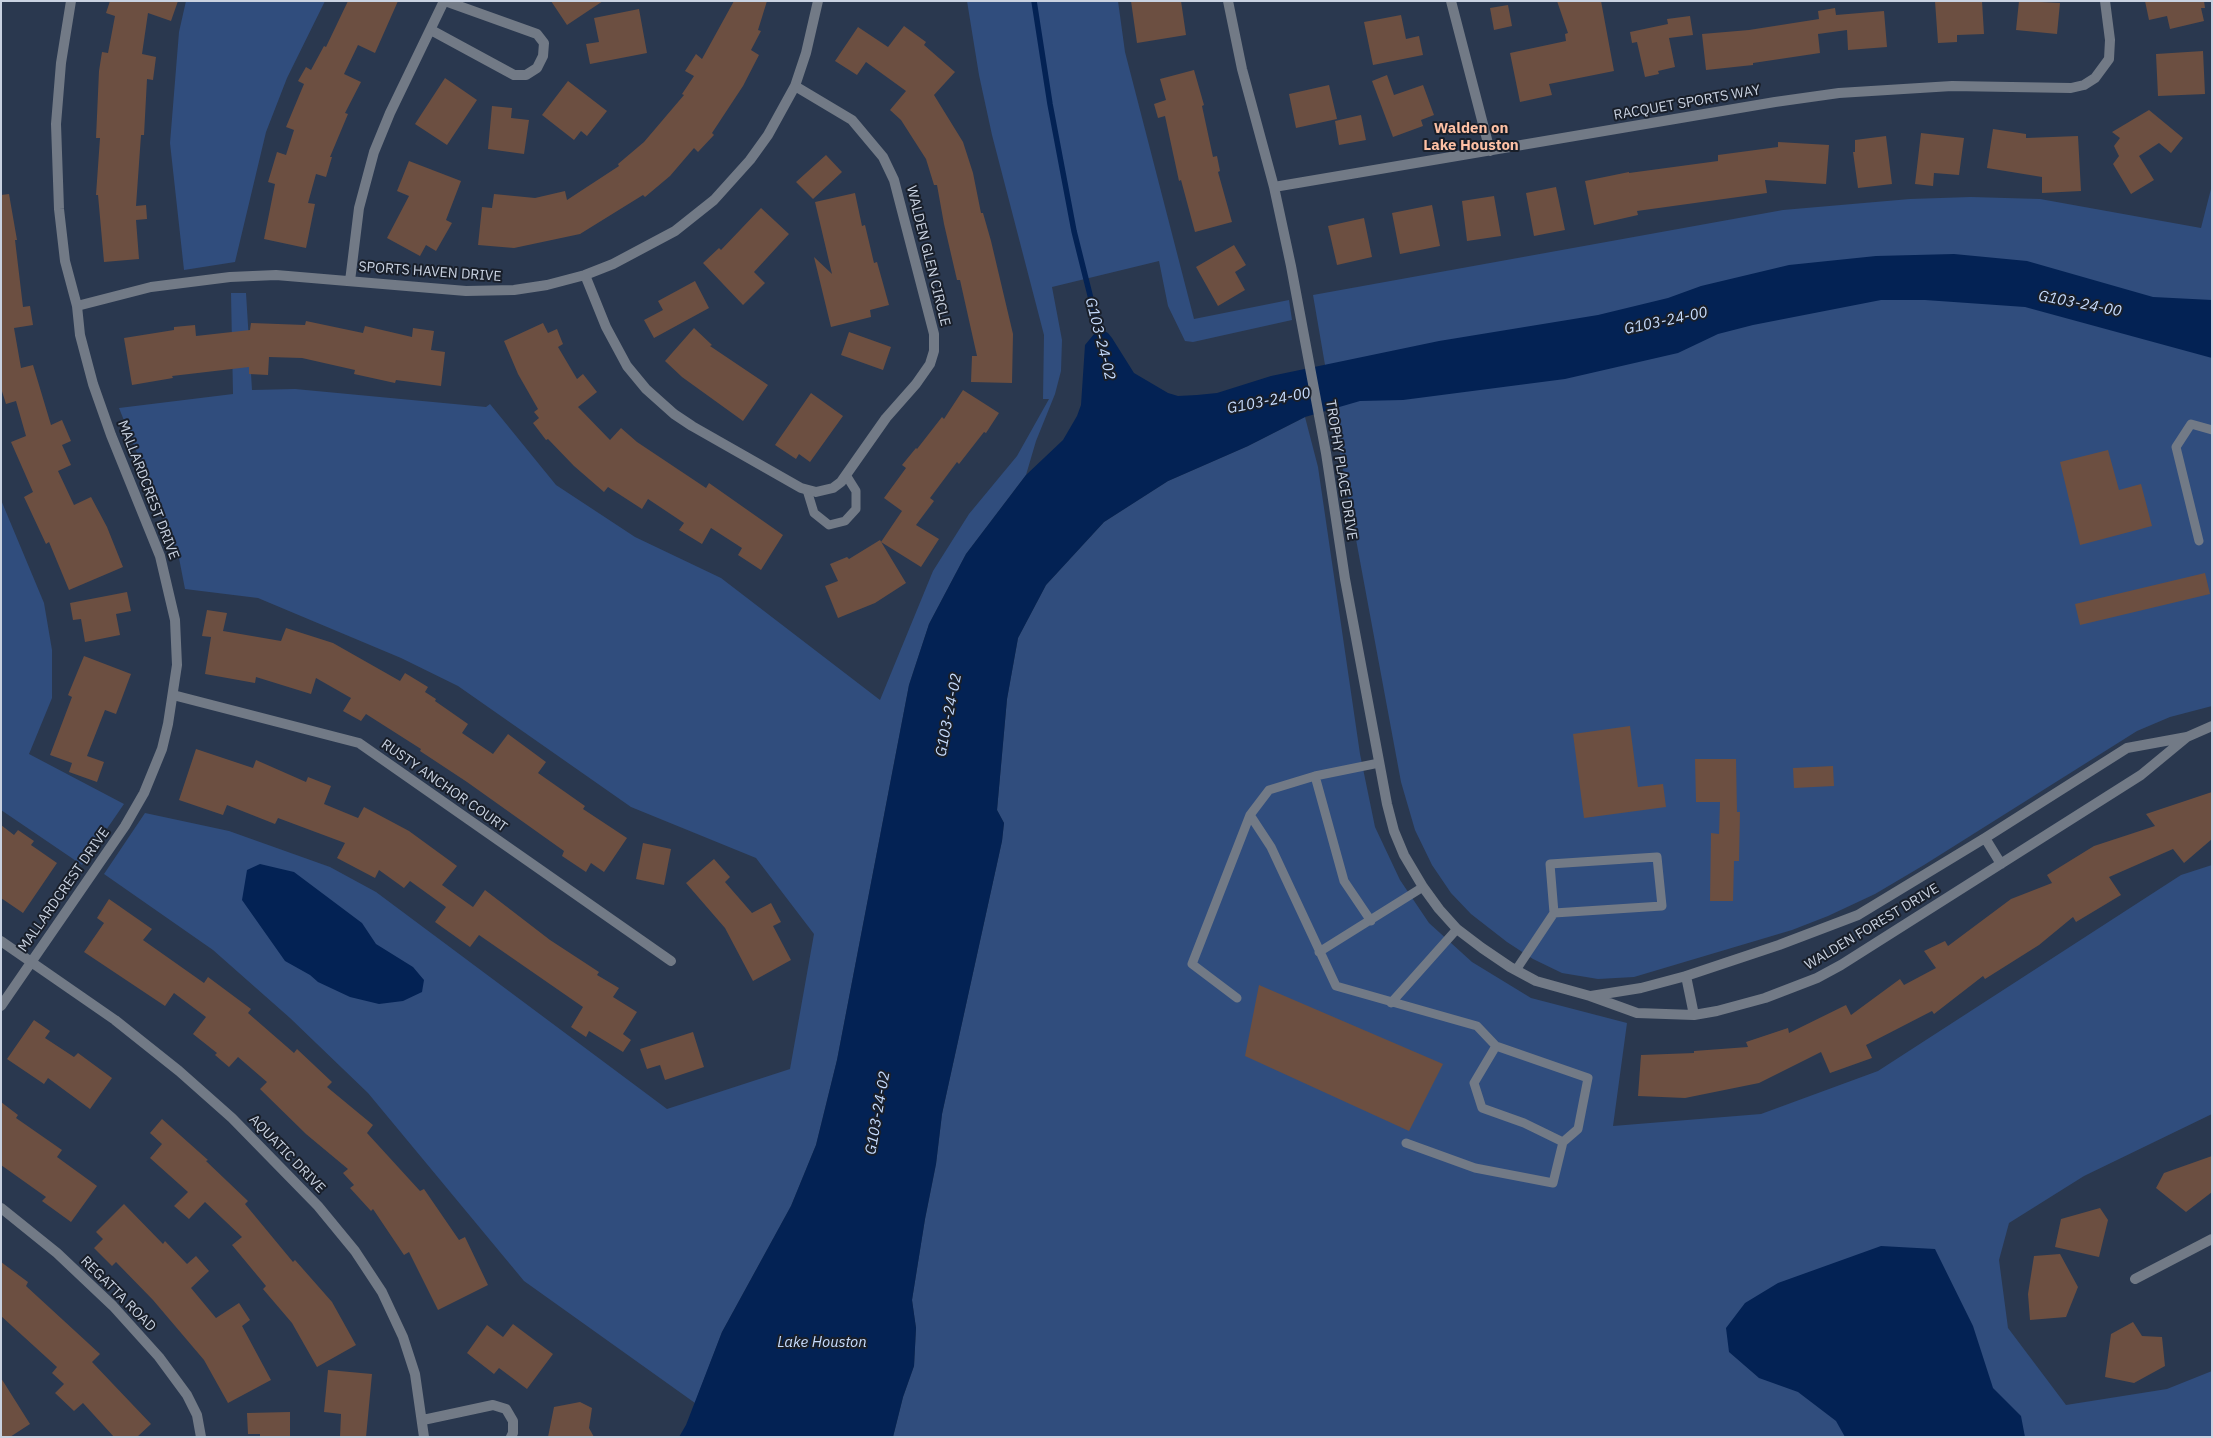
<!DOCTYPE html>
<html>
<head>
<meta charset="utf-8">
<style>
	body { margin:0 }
	#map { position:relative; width:2213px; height:1438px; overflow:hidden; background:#2a384f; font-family:"IBM Plex Sans",sans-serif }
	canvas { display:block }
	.frame { position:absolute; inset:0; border:2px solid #c9d2e1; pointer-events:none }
</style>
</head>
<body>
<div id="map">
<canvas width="2213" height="1438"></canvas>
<div class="frame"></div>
</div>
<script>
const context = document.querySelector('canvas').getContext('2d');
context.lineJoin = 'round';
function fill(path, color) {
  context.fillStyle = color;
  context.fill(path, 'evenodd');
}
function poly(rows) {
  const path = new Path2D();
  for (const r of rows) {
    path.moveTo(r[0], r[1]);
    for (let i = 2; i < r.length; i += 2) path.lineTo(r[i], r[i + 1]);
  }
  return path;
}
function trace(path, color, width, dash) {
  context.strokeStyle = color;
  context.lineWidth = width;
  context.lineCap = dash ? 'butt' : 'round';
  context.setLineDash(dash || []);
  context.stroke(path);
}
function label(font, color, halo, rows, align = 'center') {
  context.font = font + ' "IBM Plex Sans",sans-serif';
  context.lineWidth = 4;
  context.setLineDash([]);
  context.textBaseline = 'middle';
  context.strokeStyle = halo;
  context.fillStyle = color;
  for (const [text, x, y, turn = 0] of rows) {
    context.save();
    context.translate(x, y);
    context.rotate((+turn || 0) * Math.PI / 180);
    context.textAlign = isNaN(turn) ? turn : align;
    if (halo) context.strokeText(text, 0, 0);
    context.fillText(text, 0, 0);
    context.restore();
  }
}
fill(poly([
	[186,1,325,1,287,78,266,132,235,262,184,270,170,143,179,32],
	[967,1,1118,1,1125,52,1194,319,1289,300,1292,320,1193,342,1185,341,1168,306,1159,261,1052,287,1062,340,1061,371,1055,394,1036,441,1026,475,966,554,929,624,909,685,837,1060,816,1145,791,1206,722,1332,695,1403,524,1281,368,1093,290,1018,213,950,104,874,145,813,229,831,330,867,376,892,667,1109,790,1069,814,934,756,858,631,807,458,686,401,658,258,598,185,589,179,558,119,408,233,394,231,293,246,293,252,390,295,389,486,407,490,404,556,485,635,537,721,578,880,700,933,571,969,514,1017,456,1049,399,1043,399,1044,335,992,135,979,75],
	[2212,185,2212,706,2170,717,2137,731,1924,865,1875,894,1828,916,1792,930,1634,977,1598,979,1562,973,1533,959,1507,942,1471,914,1451,893,1432,865,1415,830,1401,782,1342,464,1313,295,1783,210,1910,199,1971,197,2040,199,2201,228],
	[1305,417,1318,467,1360,754,1375,827,1400,880,1429,923,1472,962,1531,998,1627,1023,1613,1126,1761,1114,1878,1071,2181,875,2212,865,2212,1114,2084,1176,2009,1223,1999,1260,2008,1328,2066,1405,2167,1389,2212,1371,2212,1437,893,1437,903,1397,914,1366,916,1328,912,1300,925,1219,936,1164,942,1114,1002,841,1004,823,997,810,1007,699,1018,638,1046,585,1104,522,1168,481,1248,446],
	[1,500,44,603,52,650,52,698,29,754,124,804,82,865,1,810]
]), '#304d7d');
fill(poly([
	[1954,254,2027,261,2153,297,2212,300,2212,358,2025,307,1925,300,1881,300,1753,325,1718,334,1678,353,1565,379,1403,400,1360,401,1305,417,1248,446,1168,481,1104,522,1046,585,1018,638,1007,699,997,810,1004,823,1002,841,942,1114,936,1164,925,1219,912,1300,916,1328,914,1366,903,1397,893,1437,679,1437,686,1425,722,1332,791,1206,816,1145,837,1060,909,685,929,624,966,554,1026,475,1063,440,1077,416,1081,405,1085,345,1099,328,1108,333,1112,338,1134,373,1168,393,1178,396,1197,395,1217,393,1271,376,1439,341,1598,315,1668,298,1701,286,1789,265,1876,256],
	[260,864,294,872,362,923,376,944,413,967,424,980,422,992,403,1001,379,1004,350,997,318,982,310,975,285,961,242,900,247,870],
	[1881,1246,1935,1249,1973,1326,1993,1388,2021,1416,2025,1437,1845,1437,1836,1421,1798,1392,1759,1378,1729,1352,1726,1328,1745,1303,1778,1283]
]), '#032254');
trace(poly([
	[1034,1,1050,104,1074,231,1100,335]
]), '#032254', 5.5);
fill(poly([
	[110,1,178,1,171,21,148,13,142,54,156,57,153,80,147,79,144,135,141,135,136,206,146,205,147,219,136,220,139,259,104,262,98,195,96,195,100,138,96,138,99,71,102,52,108,53,115,16,106,13],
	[348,1,398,1,375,53,358,45,344,74,361,82,345,113,348,114,330,157,332,157,326,177,316,174,308,203,315,204,306,248,264,239,275,184,268,182,277,152,286,155,294,130,286,127,304,84,298,81,306,67,311,70,324,46,326,47],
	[551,1,603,1,567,25],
	[734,1,767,1,758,30,761,31,751,50,759,55,743,86,712,133,714,135,698,152,694,148,670,176,645,197,643,195,580,234,514,248,478,245,482,207,492,208,494,194,535,198,565,191,567,200,619,166,618,164,644,142,684,95,682,94,694,76,685,71,696,54,702,59],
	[1131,1,1181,1,1186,35,1137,43],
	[1557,1,1601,1,1614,71,1549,84,1552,95,1520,102,1510,53,1566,41,1565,34,1568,33],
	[1935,1,1982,1,1984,34,1957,35,1957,42,1938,43],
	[2019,1,2060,3,2057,34,2016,30],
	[2145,1,2204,1,2205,8,2201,8,2204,21,2170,29,2167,16,2149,20],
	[1508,5,1512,26,1494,30,1490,8],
	[1835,8,1836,15,1884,11,1887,47,1848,50,1847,30,1818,34,1820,53,1753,63,1753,65,1706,70,1702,34,1749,30,1819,19,1818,11],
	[639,9,647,53,590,64,586,44,599,42,594,18],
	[1401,15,1406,39,1419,36,1423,55,1373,65,1364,22],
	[1690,16,1693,35,1669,38,1675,67,1658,71,1659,74,1645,77,1637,42,1632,43,1630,32,1668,24,1667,19],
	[904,26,926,42,924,45,955,72,934,95,963,142,973,173,981,213,983,213,991,241,1013,334,1012,383,971,382,972,356,977,356,960,280,957,280,944,224,937,185,934,185,926,159,901,120,890,110,906,91,866,62,857,75,835,61,858,27,888,47],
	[2203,51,2205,94,2158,96,2156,54],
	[1194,70,1204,105,1202,106,1213,157,1217,156,1220,171,1218,172,1232,222,1195,232,1181,180,1179,181,1165,116,1158,118,1154,104,1166,100,1160,79],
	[1387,75,1394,95,1423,85,1434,115,1421,120,1423,126,1393,137,1372,81],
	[445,78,477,100,447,145,415,124],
	[568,81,607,111,587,136,581,131,574,140,542,115],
	[1329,85,1337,119,1296,128,1289,94],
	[492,106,512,108,511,118,529,120,524,154,488,149],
	[2149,110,2183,138,2171,153,2159,143,2139,156,2154,180,2131,194,2113,164,2119,156,2114,146,2120,138,2112,132],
	[1361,115,1366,140,1339,145,1335,121],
	[1993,129,2026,134,2026,138,2078,136,2081,191,2042,193,2042,177,1987,168],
	[1921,133,1964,138,1959,175,1934,173,1933,186,1915,184],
	[1886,136,1892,184,1858,188,1853,152,1855,152,1855,140],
	[1778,142,1829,145,1826,184,1765,180,1767,193,1637,211,1638,215,1594,225,1585,181,1629,172,1629,173,1718,161,1718,155,1778,147],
	[826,155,842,172,813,199,796,182],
	[409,161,461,181,446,220,452,223,436,251,426,245,420,256,387,238,409,196,397,191],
	[1556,187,1565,230,1534,236,1526,193],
	[855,193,862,226,865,225,874,263,877,262,889,305,870,310,871,317,831,327,814,257,832,274,815,202],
	[9,194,17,240,15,240,23,307,30,306,33,325,14,328,21,368,33,365,51,425,62,420,71,441,62,445,71,465,58,471,74,505,91,497,107,527,123,567,69,590,49,542,46,544,24,497,33,492,11,442,26,436,16,401,6,404,1,388,1,195],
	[1494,196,1501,236,1467,241,1462,201],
	[1432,205,1440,246,1400,254,1392,213],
	[761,208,789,234,754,272,765,283,743,305,703,263,719,248,721,250],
	[1364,218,1372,257,1337,265,1328,226],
	[1234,245,1246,265,1235,272,1245,290,1218,306,1196,267],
	[695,281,709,308,654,338,644,320,663,310,658,301],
	[306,321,363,333,365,326,412,337,413,328,434,331,431,350,445,352,441,386,396,380,395,383,354,374,355,370,302,358,269,357,268,375,249,374,249,367,172,376,173,378,132,385,124,338,174,330,174,327,195,325,196,336,250,330,251,323,305,325],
	[543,323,548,333,557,329,563,344,558,347,577,379,583,374,597,392,578,407,610,440,621,428,637,442,706,488,709,483,783,535,761,570,738,555,742,548,711,528,702,544,679,530,684,523,648,499,642,509,608,487,604,492,574,466,548,439,546,440,533,423,539,418,534,412,538,409,518,374,504,341],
	[694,328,712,345,710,346,768,385,743,421,682,377,665,361],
	[849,332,891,347,883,370,841,355],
	[963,390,999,413,986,433,984,432,959,464,957,462,930,498,934,501,916,525,939,539,921,567,881,542,902,511,884,498,906,468,902,465,916,448,917,449,942,417,944,419],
	[811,393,843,416,810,462,799,454,796,459,775,445],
	[2108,450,2119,490,2141,484,2152,526,2080,545,2060,462],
	[880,540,906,583,875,603,838,618,825,586,838,581,830,564,847,557,849,559],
	[2205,573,2210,594,2080,625,2075,604],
	[127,592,131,611,116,614,120,635,85,642,81,619,73,620,70,603],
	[207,610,227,613,223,631,281,641,286,628,333,643,400,681,405,673,428,687,425,692,436,699,435,701,468,724,462,733,493,754,508,734,546,762,538,773,585,806,583,809,627,838,604,872,591,863,586,872,562,856,564,851,467,782,420,751,421,749,366,714,361,721,343,711,351,698,316,678,311,694,256,677,255,683,205,674,211,637,202,636],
	[84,656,131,674,116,714,105,710,87,756,104,762,97,782,69,772,72,763,50,755,72,697,68,695],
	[1630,726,1638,787,1663,784,1666,807,1584,818,1573,734],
	[196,749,253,768,256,760,306,782,308,777,331,786,324,804,358,818,364,807,409,831,457,866,442,885,473,907,485,890,550,940,599,972,597,975,619,988,613,997,637,1012,623,1034,631,1040,623,1052,589,1031,586,1037,571,1027,583,1007,479,935,470,947,435,922,446,907,410,881,404,888,379,870,375,878,337,858,345,843,278,818,275,824,227,805,223,815,179,800],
	[1695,759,1736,759,1737,812,1740,812,1739,861,1734,861,1733,901,1710,901,1711,833,1719,834,1720,802,1696,802],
	[1833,766,1834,786,1794,788,1793,768],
	[2212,792,2212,839,2184,863,2173,849,2109,877,2121,895,2076,922,2073,917,2039,945,1985,979,1983,976,1934,1014,1932,1011,1866,1045,1872,1058,1830,1073,1821,1052,1759,1083,1685,1098,1638,1096,1641,1055,1694,1053,1694,1051,1748,1047,1746,1042,1788,1028,1789,1033,1846,1005,1851,1015,1900,979,1904,985,1936,968,1924,951,1945,941,1948,946,2011,899,2052,883,2047,875,2094,846,2155,826,2146,814],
	[1,825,14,835,18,830,34,841,31,845,57,863,23,913,1,898],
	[643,843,671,849,664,885,636,879],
	[714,859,730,877,725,882,752,913,771,903,781,922,773,926,791,960,753,981,725,928,686,883],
	[109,899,152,929,143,940,204,983,208,977,251,1009,248,1013,294,1053,297,1049,332,1082,327,1087,373,1125,367,1133,420,1191,424,1189,459,1240,465,1237,488,1285,438,1310,409,1252,404,1255,373,1209,371,1211,350,1188,354,1185,343,1173,348,1169,306,1134,260,1089,267,1082,238,1057,229,1067,215,1055,217,1053,193,1034,206,1017,174,993,165,1006,84,952,104,923,97,918],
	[1259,985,1443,1064,1409,1131,1245,1056],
	[34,1020,50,1031,45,1038,74,1057,78,1053,112,1078,90,1109,48,1078,44,1084,7,1059],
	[693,1032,704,1067,665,1080,660,1065,647,1069,640,1049],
	[1,1102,18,1115,16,1118,62,1150,57,1157,97,1186,71,1222,42,1201,46,1197,1,1165],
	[162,1119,208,1160,206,1161,248,1201,245,1204,293,1262,295,1260,332,1302,356,1345,317,1367,292,1323,263,1289,266,1286,232,1245,242,1237,205,1202,189,1219,174,1206,188,1192,150,1158,162,1144,150,1133],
	[2212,1156,2212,1192,2186,1212,2156,1188,2164,1173],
	[124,1204,163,1244,165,1241,187,1264,196,1256,209,1271,191,1288,216,1318,239,1303,250,1320,242,1326,271,1380,228,1403,204,1360,153,1300,116,1262,112,1266,94,1248,103,1239,96,1232],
	[2100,1208,2108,1220,2099,1257,2055,1247,2061,1219],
	[2060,1254,2078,1287,2066,1317,2030,1320,2028,1294,2034,1256],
	[1,1262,28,1282,26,1286,100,1354,92,1362,151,1424,137,1437,114,1437,83,1403,74,1411,55,1393,64,1384,52,1373,57,1367,1,1316],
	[2133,1322,2142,1336,2162,1337,2165,1366,2134,1383,2105,1377,2111,1334],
	[513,1324,553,1354,527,1389,499,1368,494,1374,467,1353,487,1325,503,1337],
	[328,1370,372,1374,366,1437,340,1437,341,1414,324,1412],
	[1,1378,30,1424,10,1437,1,1437],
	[580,1402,592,1408,589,1428,594,1437,548,1437,554,1407],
	[290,1412,290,1437,260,1437,260,1434,248,1434,247,1413]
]), '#6c4f41');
trace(poly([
	[807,490,814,513,829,525,845,521,856,509,856,491,846,475],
	[2199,541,2176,447,2191,424,2212,430],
	[1315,776,1344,881,1371,921],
	[1250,815,1271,847,1336,986,1477,1026,1496,1046,1588,1078,1578,1129,1563,1142,1553,1183,1475,1168,1406,1143],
	[1319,952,1423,887],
	[1516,970,1554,913,1662,906,1657,857,1550,864,1554,913],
	[1237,998,1192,964,1250,815,1269,790,1315,776,1379,763],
	[1391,1003,1457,929],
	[1496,1046,1474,1083,1482,1108,1524,1123,1563,1142]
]), '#727a86', 9);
trace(poly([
	[1228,1,1242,69,1274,187,1291,266,1326,453,1345,579,1387,804,1394,831,1404,855,1423,887,1439,909,1457,929,1482,948,1510,967,1536,981,1590,996,1637,1013,1694,1015,1717,1011,1765,998,1817,978,1841,965,2141,775,2187,737],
	[1451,1,1490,151],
	[431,30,514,75,526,75,537,68,543,56,544,43,537,34,445,1],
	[1274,187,1775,102,1839,93,1952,86,2071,88,2084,85,2095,78,2109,59,2110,40,2105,1],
	[585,275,606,327,627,366,646,389,674,414,692,426,801,488,816,492,833,488,841,482,886,418,916,384,930,364,934,351,934,334,894,180,883,157,852,120,795,86],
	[350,281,359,208,374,152,390,113,444,1],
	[77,306,151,287,230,277,276,275,466,291,514,290,547,285,585,275,613,264,675,231,714,200,750,160,768,135,795,86,806,53,818,1],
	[173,695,359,743,671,961],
	[1985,838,2001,864],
	[1,941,115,1020,179,1071,232,1118,318,1206,355,1251,382,1292,403,1337,415,1374,424,1437],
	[1686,976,1694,1015],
	[1591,996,1641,988,1686,976,1779,945,1858,915,1985,838,2127,748,2187,737,2212,726],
	[1,1006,125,826,144,793,162,749,168,724,177,665,175,620,160,556,111,435,93,384,80,335,77,306,65,261,59,209,56,124,61,63,71,1],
	[1,1208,57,1253,113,1306,159,1357,187,1395,197,1415,201,1437],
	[2135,1279,2212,1239],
	[423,1420,493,1405,506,1409,513,1421,513,1433,511,1437]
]), '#727a86', 10);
label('14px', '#c9d2e1', '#191f2a', [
	["RACQUET SPORTS WAY",1687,103,-10],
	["WALDEN GLEN CIRCLE",928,256,76],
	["SPORTS HAVEN DRIVE",430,272,4],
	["TROPHY PLACE DRIVE",1341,470,81],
	["MALLARDCREST DRIVE",148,490,69],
	["RUSTY ANCHOR COURT",444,786,35],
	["MALLARDCREST DRIVE",64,890,-55],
	["WALDEN FOREST DRIVE",1872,927,-31],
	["AQUATIC DRIVE",287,1154,46],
	["REGATTA ROAD",118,1294,45]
]);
label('bold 15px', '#fec1a5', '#191f2a', [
	["Walden on",1471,129],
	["Lake Houston",1471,146]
]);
label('italic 15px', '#c6dbfc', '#191f2a', [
	["G103-24-00",2080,304,11],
	["G103-24-00",1666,321,-12],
	["G103-24-02",1100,339,76],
	["G103-24-00",1269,401,-11],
	["G103-24-02",949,715,-79],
	["G103-24-02",878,1113,-80],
	["Lake Houston",822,1343]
]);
</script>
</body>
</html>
